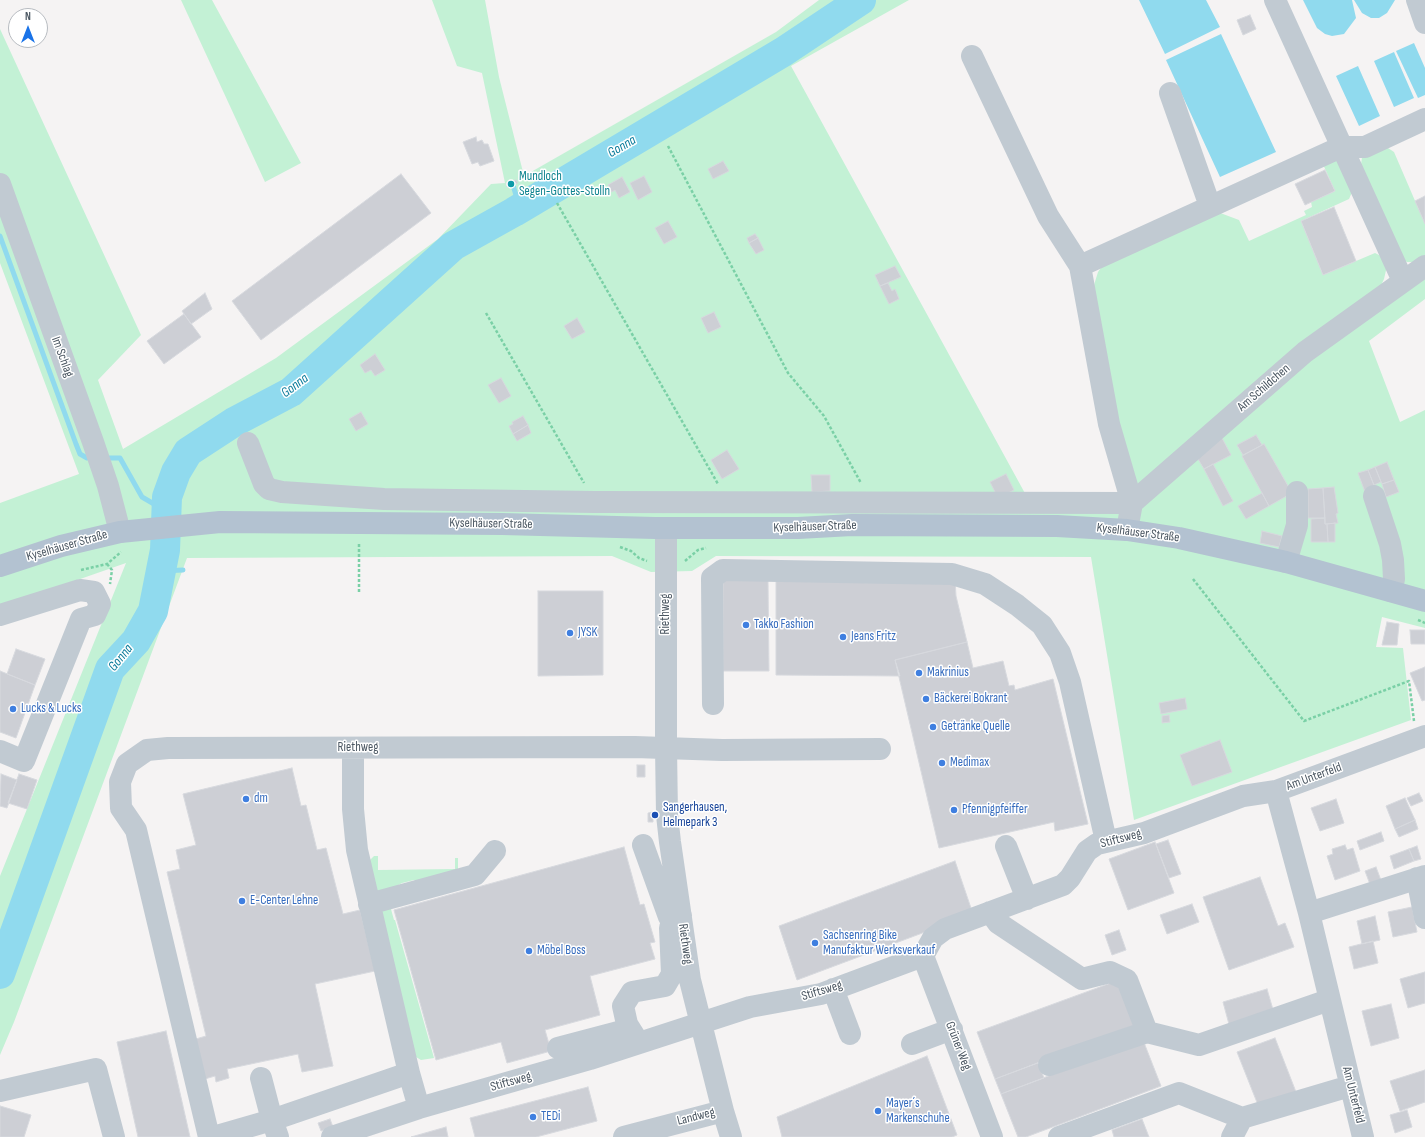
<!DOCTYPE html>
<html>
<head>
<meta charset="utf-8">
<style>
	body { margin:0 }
	#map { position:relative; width:1425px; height:1137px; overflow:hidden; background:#f5f3f3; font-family:"Sofia Sans Condensed",sans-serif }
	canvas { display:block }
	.north { position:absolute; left:8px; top:8px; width:40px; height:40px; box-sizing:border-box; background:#fff; border:1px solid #b7bbc0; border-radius:50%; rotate:0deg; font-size:11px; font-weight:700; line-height:16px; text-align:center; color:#4a5661 }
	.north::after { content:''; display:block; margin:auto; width:14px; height:18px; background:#1a73e8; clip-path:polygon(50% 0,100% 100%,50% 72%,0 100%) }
</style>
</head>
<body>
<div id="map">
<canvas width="1425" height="1137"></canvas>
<div class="north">N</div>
</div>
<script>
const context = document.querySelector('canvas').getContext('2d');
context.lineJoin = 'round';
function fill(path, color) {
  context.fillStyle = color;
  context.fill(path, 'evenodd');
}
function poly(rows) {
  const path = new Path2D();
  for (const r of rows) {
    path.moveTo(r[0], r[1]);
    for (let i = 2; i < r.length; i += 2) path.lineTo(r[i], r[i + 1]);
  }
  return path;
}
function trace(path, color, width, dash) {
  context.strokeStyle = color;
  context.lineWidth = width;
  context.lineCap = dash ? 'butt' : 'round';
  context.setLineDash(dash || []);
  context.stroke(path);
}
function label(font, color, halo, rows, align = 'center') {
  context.font = font + ' "Sofia Sans Condensed",sans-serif';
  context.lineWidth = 3;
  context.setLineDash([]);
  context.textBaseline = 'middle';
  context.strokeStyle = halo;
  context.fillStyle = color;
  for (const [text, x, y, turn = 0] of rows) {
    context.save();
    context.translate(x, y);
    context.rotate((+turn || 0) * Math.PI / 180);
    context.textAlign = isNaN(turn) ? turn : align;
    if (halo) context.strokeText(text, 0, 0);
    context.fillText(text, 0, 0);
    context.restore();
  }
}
fill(poly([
	[181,0,212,0,301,163,265,182],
	[432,0,485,0,499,77,524,176,776,32,819,0,909,0,791,66,1027,497,1114,494,1122,490,1094,285,1098,272,1105,262,1215,211,1239,220,1249,241,1306,215,1304,211,1312,207,1311,202,1335,191,1322,162,1330,159,1339,161,1353,190,1349,199,1301,221,1323,275,1375,253,1383,257,1387,266,1384,279,1378,292,1425,257,1425,299,1369,341,1400,422,1425,410,1425,628,1382,617,1376,647,1403,648,1411,720,1134,820,1091,557,716,556,692,571,651,572,612,556,187,558,14,1022,0,1055,0,876,126,563,0,607,0,503,79,474,0,263,0,29,141,335,98,380,123,449,276,358,438,239,491,184,505,183,482,73,457,66],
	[1385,146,1394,152,1425,224,1425,255,1416,262,1407,262,1399,258,1361,165,1362,157],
	[374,856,378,856,378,870,455,869,455,858,458,858,458,872,422,885,414,880,402,883,378,896,370,860],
	[389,902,394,920,395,920,434,1058,421,1060,416,1057,377,905]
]), '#c3f1d5');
fill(poly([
	[1139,0,1206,0,1220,27,1165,54],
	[1303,0,1352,0,1356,18,1344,34,1332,36,1325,34,1317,28],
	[1354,0,1395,0,1387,13,1379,18,1371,18,1362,13],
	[1221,34,1276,152,1220,177,1166,60],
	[1414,43,1425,68,1425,95,1418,98,1396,51],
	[1394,52,1414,98,1394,107,1374,61],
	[1358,66,1380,116,1359,126,1336,76]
]), '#90daee');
trace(poly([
	[513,185,520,209],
	[0,236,76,444,80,454,87,458],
	[110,458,120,458,142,497,166,511],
	[162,571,183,570]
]), '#90daee', 5);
trace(poly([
	[0,974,110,669,136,641,153,611,165,550,167,497,176,472,188,452,234,422,291,392,453,246,514,212,783,52,861,0]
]), '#90daee', 30);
const building = poly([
	[1250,15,1256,29,1243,35,1237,20,1250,15],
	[476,137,477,142,482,140,484,144,488,144,494,161,480,166,478,162,472,164,463,142,476,137],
	[723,161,729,171,713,179,708,169,723,161],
	[1325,170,1335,191,1305,205,1295,184,1325,170],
	[401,174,431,213,261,340,232,301,401,174],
	[644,176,652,192,638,200,630,183,644,176],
	[622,177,630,192,619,198,615,190,612,192,608,185,622,177],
	[516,180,518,183,507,187,506,183,516,180],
	[1425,196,1425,224,1415,201,1425,196],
	[1334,207,1356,261,1323,275,1301,221,1334,207],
	[668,221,677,237,664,244,655,228,668,221],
	[755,234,758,238,749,243,747,238,755,234],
	[758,238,764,250,756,254,749,243,758,238],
	[895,266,901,277,880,286,875,275,895,266],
	[888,283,892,291,895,289,899,299,889,304,880,286,888,283],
	[205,293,212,309,191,324,182,311,205,293],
	[714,312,721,327,708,333,701,318,714,312],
	[184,314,201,337,164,364,147,341,184,314],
	[577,318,585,332,572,339,564,326,577,318],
	[375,354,385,370,375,376,371,370,365,373,360,365,375,354],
	[501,378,511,396,499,403,488,385,501,378],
	[361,412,368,424,356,431,349,419,361,412],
	[523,416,528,425,513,434,509,426,513,424,512,422,523,416],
	[528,425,531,433,517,441,513,434,528,425],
	[1256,435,1262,445,1243,455,1237,445,1256,435],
	[1222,438,1231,455,1204,469,1195,454,1222,438],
	[1264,444,1292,493,1269,506,1242,456,1264,444],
	[727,450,739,469,722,479,711,460,727,450],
	[1387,462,1394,480,1382,484,1375,467,1387,462],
	[1213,464,1233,501,1223,506,1204,469,1213,464],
	[1375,467,1381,482,1374,485,1368,470,1375,467],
	[1368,470,1375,488,1365,492,1358,473,1368,470],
	[1006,474,1014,490,998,498,990,482,1006,474],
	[811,475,830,475,830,491,812,492,811,475],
	[1394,480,1399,492,1386,497,1382,484,1394,480],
	[1334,487,1338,513,1336,514,1338,523,1325,524,1323,488,1334,487],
	[1323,488,1325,518,1308,518,1308,489,1323,488],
	[1262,493,1269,506,1246,519,1238,506,1262,493],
	[1325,518,1325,524,1327,524,1328,542,1311,542,1311,519,1325,518],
	[1335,523,1335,542,1328,542,1327,524,1335,523],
	[1262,531,1282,536,1279,547,1260,543,1262,531],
	[955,579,956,596,967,642,895,660,900,676,776,675,776,581,955,579],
	[723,580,768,580,769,671,723,671,723,580],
	[538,591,603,591,603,675,538,676,538,591],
	[1387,622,1399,624,1397,645,1382,645,1387,622],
	[1410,630,1425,630,1425,644,1411,644,1410,630],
	[967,642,973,668,1003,661,1009,686,1014,685,1015,690,1053,679,1088,824,1055,831,1054,822,939,848,895,660,967,642],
	[16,649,45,659,35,685,7,674,16,649],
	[1425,667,1425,700,1422,701,1410,673,1425,667],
	[0,671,35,685,16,738,0,732,0,671],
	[1185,698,1187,709,1161,714,1159,703,1185,698],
	[1169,715,1170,722,1162,723,1162,716,1169,715],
	[1220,740,1232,772,1192,786,1180,755,1220,740],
	[637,765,645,765,645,777,637,777,637,765],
	[292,768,301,806,306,805,317,850,326,848,343,914,360,910,375,971,315,984,333,1066,302,1072,298,1054,227,1069,229,1078,216,1082,215,1076,198,1081,189,1041,206,1036,167,872,180,869,176,850,196,845,183,794,292,768],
	[1,774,17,780,7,808,0,806,1,774],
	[19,774,37,780,27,809,8,803,19,774],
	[1419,793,1423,801,1411,806,1407,798,1419,793],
	[1405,798,1415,820,1395,829,1386,806,1405,798],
	[1336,799,1344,823,1320,831,1311,808,1336,799],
	[653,812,653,822,648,822,648,813,653,812],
	[1415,820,1418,829,1399,837,1395,829,1415,820],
	[1381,832,1384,841,1360,850,1357,841,1381,832],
	[1168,840,1181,874,1169,878,1156,844,1168,840],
	[1155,842,1174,893,1128,910,1109,859,1155,842],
	[1345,845,1347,850,1353,848,1360,871,1335,880,1327,856,1333,854,1332,849,1345,845],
	[1417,846,1421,859,1414,861,1409,849,1417,846],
	[624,847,640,905,644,904,655,942,650,943,655,959,590,976,600,1015,545,1030,551,1051,507,1063,501,1042,436,1060,394,910,624,847],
	[1409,849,1414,861,1394,869,1390,856,1409,849],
	[955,861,973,914,797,980,779,926,955,861],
	[1376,867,1382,883,1371,887,1365,871,1376,867],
	[1260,877,1278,926,1285,923,1294,947,1229,970,1203,897,1260,877],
	[1192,904,1199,922,1167,934,1160,915,1192,904],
	[1412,907,1417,932,1393,937,1388,912,1412,907],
	[1375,916,1380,940,1362,944,1357,921,1375,916],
	[1119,930,1126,950,1112,955,1105,935,1119,930],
	[1373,941,1378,963,1354,969,1349,947,1373,941],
	[1425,972,1425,1003,1408,1008,1400,979,1425,972],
	[1119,980,1135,1026,995,1079,977,1032,1119,980],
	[1267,989,1274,1013,1230,1028,1223,1002,1267,989],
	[1391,1004,1399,1038,1371,1046,1362,1011,1391,1004],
	[166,1031,190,1137,138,1137,117,1042,166,1031],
	[1275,1038,1296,1092,1258,1105,1237,1052,1275,1038],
	[1143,1040,1161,1086,1026,1137,1018,1137,1001,1094,1143,1040],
	[927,1056,957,1135,952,1137,782,1137,777,1117,927,1056],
	[1038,1063,1044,1078,1001,1094,995,1079,1038,1063],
	[1425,1070,1425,1102,1400,1111,1390,1081,1425,1070],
	[588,1087,597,1121,536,1137,475,1137,470,1118,588,1087],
	[0,1106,31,1115,24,1137,0,1137,0,1106],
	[1407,1110,1412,1127,1395,1133,1390,1115,1407,1110],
	[330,1119,333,1127,321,1131,318,1123,330,1119],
	[1142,1119,1149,1137,1114,1137,1112,1130,1142,1119],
	[446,1127,448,1137,411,1137,446,1127]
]);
fill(building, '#cdcfd5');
trace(building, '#d7d9de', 1);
trace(poly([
	[668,146,788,373,824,416,861,483],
	[557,203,718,484],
	[486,313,584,483],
	[620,547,631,551,639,558,647,561],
	[685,561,698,550,706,548],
	[107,564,112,570,110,584],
	[81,570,107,564,121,552],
	[1193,579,1304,721,1409,681,1414,721],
	[359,592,359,543],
	[1418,620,1425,623]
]), '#7ad0a6', 2.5, [3, 2]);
trace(poly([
	[1275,0,1403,281],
	[1417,0,1425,23],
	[1170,93,1210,206],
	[0,184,93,442,108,486,120,532],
	[1080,266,1341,147,1365,147,1425,119],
	[248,443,264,484,269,489,282,492,384,499,595,502,1132,503,1109,424,1080,266,1048,216,972,56],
	[1374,496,1390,544,1393,560,1394,579,1391,591],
	[666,528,666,747,667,815,670,842,690,980,723,1111,731,1137],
	[1127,530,1132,503,1305,352,1425,266],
	[1286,562,1297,525,1297,492],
	[0,615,80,590,94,592,100,604,95,615,81,619,24,761,0,751],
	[713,704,712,578,723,570,952,574,985,584,1017,605,1042,625,1060,653,1070,682,1106,841],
	[353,748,353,809,357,850,409,1073,419,1108],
	[1276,791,1309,913,1363,1137],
	[643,845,669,917,681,916],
	[1006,846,1027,899],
	[1417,878,1425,918],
	[369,904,475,875,495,851],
	[990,912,998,923,1082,979,1110,972,1127,980,1147,1032,1199,1045,1329,1000],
	[1309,913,1425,876],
	[923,956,992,1137],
	[833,989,850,1034],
	[639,1043,627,1024,623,1006,632,992,665,986,672,974,670,928],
	[912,1044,952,1029],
	[558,1048,630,1029],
	[1049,1065,1147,1032],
	[261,1078,272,1120,409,1073],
	[0,1091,96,1069,114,1137],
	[209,1137,136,830,121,808,120,782,127,764,147,750,168,748,635,747,722,750,880,749],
	[213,1137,272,1120,278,1137],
	[332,1137,419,1108,590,1059,750,1007,821,994,923,956,933,938,945,929,1063,885,1070,878,1087,851,1097,844,1144,833,1243,796,1276,791,1425,736],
	[624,1137,723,1111],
	[1059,1137,1179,1093,1242,1118],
	[1232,1137,1242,1118,1350,1086]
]), '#c1cad2', 22);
trace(poly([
	[0,566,61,546,120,532,220,522,502,524,655,528,798,528,852,525,1057,526,1127,530,1179,538,1286,562,1425,601]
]), '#b3c2d1', 22);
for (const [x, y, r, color] of [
	[511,184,4,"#0f9aa8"],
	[746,625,4,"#3f7fe0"],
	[570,633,4,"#3f7fe0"],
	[843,637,4,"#3f7fe0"],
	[919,673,4,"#3f7fe0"],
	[926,699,4,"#3f7fe0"],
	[13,709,4,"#3f7fe0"],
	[933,727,4,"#3f7fe0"],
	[942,763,4,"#3f7fe0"],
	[246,799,4,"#3f7fe0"],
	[954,810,4,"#3f7fe0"],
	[655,815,4,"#1a4fb4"],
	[242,901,4,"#3f7fe0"],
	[815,943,4,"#3f7fe0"],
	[529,951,4,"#3f7fe0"],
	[878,1111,4,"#3f7fe0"],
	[533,1117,4,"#3f7fe0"]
]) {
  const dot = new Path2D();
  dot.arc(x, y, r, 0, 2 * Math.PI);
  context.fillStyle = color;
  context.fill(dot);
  trace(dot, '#fff', 1.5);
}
label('13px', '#0d838f', '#fff', [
	["Mundloch",519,177],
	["Segen-Gottes-Stolln",519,192]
], 'left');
label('13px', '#4a5661', '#fff', [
	["Im Schlag",62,357,70],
	["Am Schildchen",1264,388,-41],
	["Kyselhäuser Straße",491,524,1],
	["Kyselhäuser Straße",815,527,-2],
	["Kyselhäuser Straße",1138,533,7],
	["Kyselhäuser Straße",67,546,-16],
	["Riethweg",666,614,-90],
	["Riethweg",358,748],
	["Am Unterfeld",1314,777,-20],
	["Stiftsweg",1121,839,-15],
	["Riethweg",685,944,82],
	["Stiftsweg",822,991,-17],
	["Grüner Weg",958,1046,69],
	["Stiftsweg",511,1082,-16],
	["Am Unterfeld",1353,1095,76],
	["Landweg",696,1117,-14]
]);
label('13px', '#366cbe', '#fff', [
	["Takko Fashion",754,625],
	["JYSK",578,633],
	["Jeans Fritz",851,637],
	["Makrinius",927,673],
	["Bäckerei Bokrant",934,699],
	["Lucks & Lucks",21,709],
	["Getränke Quelle",941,727],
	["Medimax",950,763],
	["dm",254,799],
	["Pfennigpfeiffer",962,810],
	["E-Center Lehne",250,901],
	["Sachsenring Bike",823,936],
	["Manufaktur Werksverkauf",823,951],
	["Möbel Boss",537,951],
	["Mayer´s",886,1104],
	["Markenschuhe",886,1119],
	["TEDi",541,1117]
], 'left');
label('13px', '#164399', '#fff', [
	["Sangerhausen,",663,808],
	["Helmepark 3",663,823]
], 'left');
label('italic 14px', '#0c7c9b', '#fff', [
	["Gonna",622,147,-30],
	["Gonna",295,386,-37],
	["Gonna",121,658,-51]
]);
</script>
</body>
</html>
